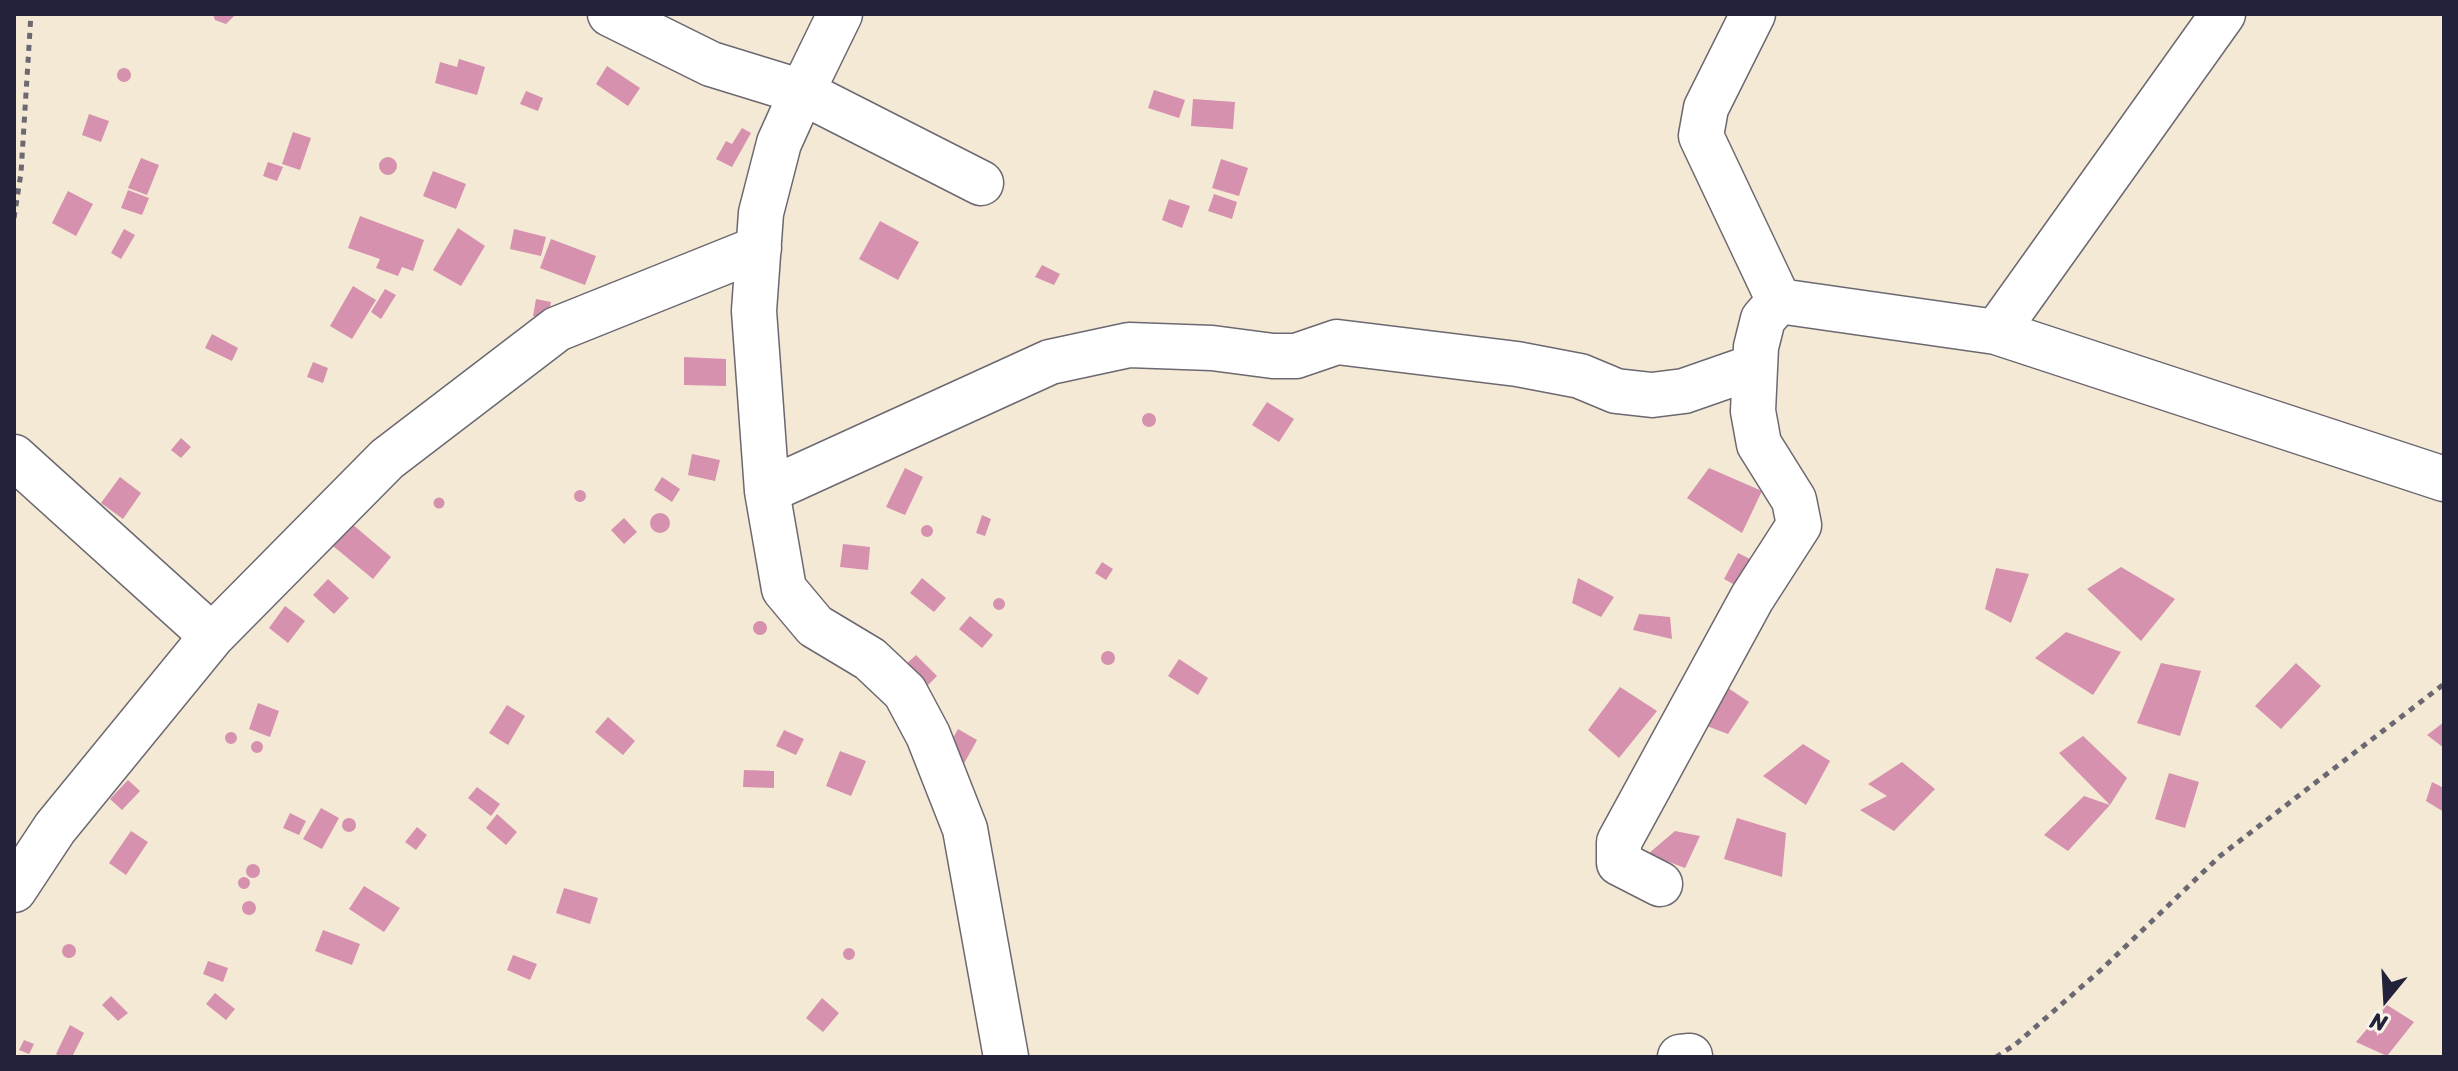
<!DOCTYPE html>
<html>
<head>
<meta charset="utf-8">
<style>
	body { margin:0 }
	#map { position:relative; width:2458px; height:1071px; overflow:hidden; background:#f4e9d4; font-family:Sriracha,sans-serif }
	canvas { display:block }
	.frame { position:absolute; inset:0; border:16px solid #22223b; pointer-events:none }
	.north { position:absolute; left:2346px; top:959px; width:80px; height:80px; -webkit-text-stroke:6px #f7f3e8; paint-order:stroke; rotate:198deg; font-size:22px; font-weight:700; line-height:32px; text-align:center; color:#22223b }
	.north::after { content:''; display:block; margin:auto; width:28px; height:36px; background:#22223b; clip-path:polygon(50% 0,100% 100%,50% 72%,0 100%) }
</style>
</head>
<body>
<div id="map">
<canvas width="2458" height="1071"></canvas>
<div class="frame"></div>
<div class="north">N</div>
</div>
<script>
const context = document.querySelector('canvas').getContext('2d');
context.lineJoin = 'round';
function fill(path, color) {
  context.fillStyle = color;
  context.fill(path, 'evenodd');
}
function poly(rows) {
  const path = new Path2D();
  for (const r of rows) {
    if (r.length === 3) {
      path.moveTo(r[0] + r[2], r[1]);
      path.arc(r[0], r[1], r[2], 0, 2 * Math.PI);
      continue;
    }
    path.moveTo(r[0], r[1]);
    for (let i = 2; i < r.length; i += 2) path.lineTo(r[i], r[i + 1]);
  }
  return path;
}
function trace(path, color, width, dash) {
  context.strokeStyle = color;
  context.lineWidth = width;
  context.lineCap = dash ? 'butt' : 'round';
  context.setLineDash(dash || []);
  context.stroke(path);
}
fill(poly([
	[213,14,236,14,226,24,215,20],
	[459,59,485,67,477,95,435,83,440,62,457,67],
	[607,66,640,88,628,106,596,84],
	[124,75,7],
	[1154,90,1185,100,1179,118,1148,108],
	[526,91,543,98,538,111,520,104],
	[1193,99,1235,102,1233,129,1191,126],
	[89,114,109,121,101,142,82,135],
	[742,128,751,133,732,167,716,159,726,141,732,144],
	[293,132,311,138,300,170,282,164],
	[388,166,9],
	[141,158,159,165,147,195,128,188],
	[1221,159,1248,168,1239,196,1212,188],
	[268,162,283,167,277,181,263,176],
	[433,171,466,184,456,209,423,196],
	[128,190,149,198,142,215,121,208],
	[68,191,93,204,76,236,52,223],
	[1214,194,1237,202,1232,219,1208,211],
	[1169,199,1190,206,1182,228,1162,220],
	[360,216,424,240,413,271,402,267,398,276,376,268,380,259,348,248],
	[880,221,919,242,898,280,859,259],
	[458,228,485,246,461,286,433,270],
	[124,229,135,235,121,259,111,253],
	[514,229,546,237,541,256,510,249],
	[551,239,596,256,585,285,540,268],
	[1042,265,1060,274,1054,285,1035,277],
	[353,286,376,300,352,339,330,326],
	[385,289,396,295,381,319,371,312],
	[536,299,551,302,548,318,533,316],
	[212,334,238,348,232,361,205,348],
	[684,357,726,359,726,386,684,385],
	[313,362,328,368,323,383,307,377],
	[1267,402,1294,419,1279,442,1252,425],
	[1149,420,7],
	[181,438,191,447,181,458,171,450],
	[692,454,720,460,715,481,688,475],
	[905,468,923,477,905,515,886,507],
	[1709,468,1762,491,1742,533,1687,498],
	[120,477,141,493,123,519,101,503],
	[662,477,680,489,672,502,654,490],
	[580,496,6],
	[439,503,5.5],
	[660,523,10],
	[982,515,991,519,985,536,976,533],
	[624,518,637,532,624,544,611,530],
	[352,524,391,557,373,579,333,546],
	[927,531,6],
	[843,544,870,547,868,570,840,567],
	[1738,553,1758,563,1744,590,1724,579],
	[1102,562,1113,569,1106,580,1095,573],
	[2121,567,2175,599,2141,641,2087,589],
	[1996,568,2029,574,2011,623,1985,609],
	[922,578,946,598,934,612,910,593],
	[1578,578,1614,597,1601,617,1572,603],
	[328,579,349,598,334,614,313,595],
	[999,604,6],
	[285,606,305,621,288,643,269,628],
	[1639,614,1670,617,1672,639,1633,630],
	[970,616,993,635,982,648,959,629],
	[760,628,7],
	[2066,632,2121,652,2093,695,2035,658],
	[1108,658,7],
	[916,655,937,676,926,687,905,665],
	[1179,659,1208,678,1198,695,1168,676],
	[2161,663,2201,671,2180,736,2137,723],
	[2296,663,2321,686,2281,729,2255,706],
	[1722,684,1749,702,1728,734,1699,723],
	[1620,687,1657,711,1619,758,1588,730],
	[258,703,279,711,270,737,249,729],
	[507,705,525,716,508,745,489,733],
	[608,717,635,741,623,755,595,732],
	[2444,722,2444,748,2427,735],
	[958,729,977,740,962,767,943,756],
	[784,730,804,739,796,755,776,746],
	[231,738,6],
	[2083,736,2127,778,2110,805,2068,851,2044,835,2084,796,2110,805,2059,753],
	[257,747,6],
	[1803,744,1830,761,1806,805,1763,776],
	[840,751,866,761,851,796,826,786],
	[1902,762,1935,789,1894,831,1860,810,1887,796,1868,784],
	[744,770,774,771,774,788,743,787],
	[2169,773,2199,782,2185,828,2155,819],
	[128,780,140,791,122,810,110,799],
	[2432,782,2444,788,2444,812,2426,801],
	[477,787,500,804,491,816,468,798],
	[321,808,339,818,322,849,303,839],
	[290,813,306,821,299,835,283,828],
	[497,814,517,832,506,845,486,828],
	[349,825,7],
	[1737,818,1786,833,1782,877,1724,859],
	[417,827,427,835,416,850,405,842],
	[131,831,148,842,126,875,109,863],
	[1675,831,1700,836,1685,868,1648,854],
	[253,871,7],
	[244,883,6],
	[364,886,400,908,384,932,349,909],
	[564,888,598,898,590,924,556,913],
	[249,908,7],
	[323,930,360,944,352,965,315,951],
	[69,951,7],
	[849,954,6],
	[513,955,537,964,530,980,507,970],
	[208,961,228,968,223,982,203,974],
	[215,993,235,1009,226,1020,206,1004],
	[111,996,128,1013,118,1021,102,1005],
	[822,998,839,1013,823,1032,806,1018],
	[2387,1005,2414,1022,2387,1056,2356,1042],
	[70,1025,84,1033,72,1057,61,1057,56,1054],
	[24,1040,34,1044,29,1054,19,1050]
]), '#d591ad');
const minor = poly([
	[610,14,711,64,802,92,779,143,761,213,754,311,767,491,784,589,815,626,870,659,905,692,928,735,965,829,1006,1057],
	[840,14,802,92,981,183],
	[1753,14,1706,108,1701,136,1779,301],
	[1996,332,2223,14],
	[14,457,212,636],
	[767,491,1050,362,1129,345,1212,348,1273,356,1296,356,1337,342,1517,364,1580,376,1616,391,1652,395,1684,391,1753,367],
	[1660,884,1619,863,1619,842,1752,598,1799,525,1794,500,1759,444,1753,411,1756,347,1763,319,1779,301,1996,332,2444,479],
	[14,890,55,828,212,636,387,459,557,329,759,248],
	[1680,1057,1690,1056]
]);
trace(minor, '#6c6871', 47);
trace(poly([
	[14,218,21,173,31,14],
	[1996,1057,2016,1044,2103,968,2220,856,2444,684]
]), '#6c6871', 5, [6, 6]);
trace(minor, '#fff', 44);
</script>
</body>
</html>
